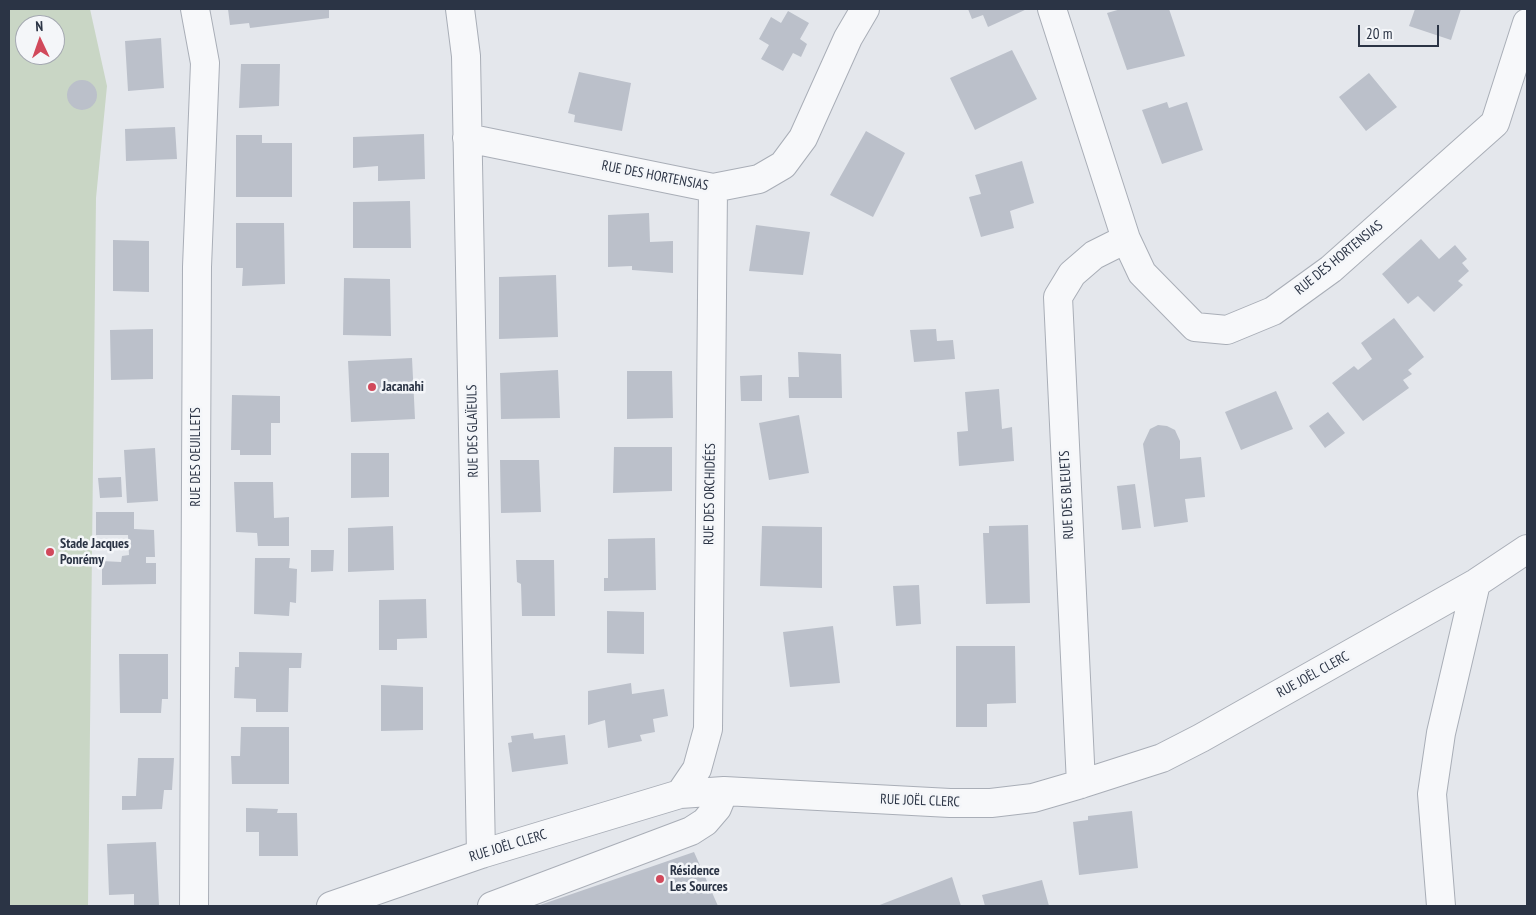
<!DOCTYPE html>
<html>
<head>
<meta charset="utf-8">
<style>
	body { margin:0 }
	#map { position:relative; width:1536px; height:915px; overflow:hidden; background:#e4e7ec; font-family:"PT Sans Narrow",sans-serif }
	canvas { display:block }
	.frame { position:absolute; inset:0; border:10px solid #2b3445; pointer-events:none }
	.north { position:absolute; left:15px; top:15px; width:50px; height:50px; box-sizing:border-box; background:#f4f6f9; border:1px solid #a4a8b1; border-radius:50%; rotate:357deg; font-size:14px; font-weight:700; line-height:20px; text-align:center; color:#2b3445 }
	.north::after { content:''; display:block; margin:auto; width:18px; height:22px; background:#d1495b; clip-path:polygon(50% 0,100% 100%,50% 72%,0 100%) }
	.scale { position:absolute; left:1358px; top:25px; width:81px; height:22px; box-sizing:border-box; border:2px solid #2b3445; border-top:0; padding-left:6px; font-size:15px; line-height:18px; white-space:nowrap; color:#2b3445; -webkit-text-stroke:4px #f4f6f9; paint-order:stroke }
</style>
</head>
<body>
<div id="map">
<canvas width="1536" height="915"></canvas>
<div class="frame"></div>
<div class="north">N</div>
<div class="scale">20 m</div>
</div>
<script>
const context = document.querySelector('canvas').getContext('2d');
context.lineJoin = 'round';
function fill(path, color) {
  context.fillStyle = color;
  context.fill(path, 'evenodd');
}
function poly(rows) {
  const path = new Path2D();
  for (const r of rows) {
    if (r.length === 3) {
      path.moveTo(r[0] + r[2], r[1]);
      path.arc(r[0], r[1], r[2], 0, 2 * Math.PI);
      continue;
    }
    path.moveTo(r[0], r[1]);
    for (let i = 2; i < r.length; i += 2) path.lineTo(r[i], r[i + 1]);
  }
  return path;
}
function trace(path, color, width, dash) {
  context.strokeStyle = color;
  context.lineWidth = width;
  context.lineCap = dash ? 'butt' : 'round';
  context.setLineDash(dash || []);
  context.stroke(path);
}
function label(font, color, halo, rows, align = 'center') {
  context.font = font + ' "PT Sans Narrow",sans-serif';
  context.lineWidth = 5;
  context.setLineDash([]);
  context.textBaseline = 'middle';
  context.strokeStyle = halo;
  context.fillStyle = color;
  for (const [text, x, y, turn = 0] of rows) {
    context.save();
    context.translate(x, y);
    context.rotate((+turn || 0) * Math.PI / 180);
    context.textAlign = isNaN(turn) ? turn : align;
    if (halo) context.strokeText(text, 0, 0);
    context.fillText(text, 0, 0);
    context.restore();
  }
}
fill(poly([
	[9,9,90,9,107,86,96,198,88,906,9,906],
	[25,25,55,25,55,55,25,55]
]), '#c9d6c5');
fill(poly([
	[228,9,329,9,329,18,250,28,249,23,230,25],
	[968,9,1027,9,988,27,983,15,972,19],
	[1121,9,1169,9,1185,56,1127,70,1107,13],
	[1415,9,1461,9,1451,40,1409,26],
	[788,11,809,23,800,39,807,44,801,57,793,53,783,71,761,59,769,45,759,39,771,17,781,23],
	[161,38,164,88,128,91,125,41],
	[1012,50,1037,99,975,130,950,78],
	[241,64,280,64,279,106,239,108],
	[579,72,631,83,622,131,574,122,575,115,568,113],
	[1369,73,1397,107,1366,131,1339,97],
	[82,95,15],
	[1167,102,1169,108,1187,102,1203,150,1162,164,1142,110],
	[175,127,177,159,126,161,125,129],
	[866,131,905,153,873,217,830,195],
	[424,134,425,179,378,181,378,166,353,168,353,137],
	[236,135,262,135,262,143,292,143,292,197,236,197],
	[1022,161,1034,203,1010,211,1014,228,981,237,969,197,981,194,975,175],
	[410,201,411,248,353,248,353,202],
	[649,213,650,242,673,241,673,273,632,270,632,266,608,267,608,215],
	[236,223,284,223,285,284,242,286,243,268,236,268],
	[756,225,810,232,803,275,749,271],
	[1421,239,1439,259,1455,245,1467,259,1462,263,1469,271,1458,281,1463,285,1434,312,1418,296,1408,304,1382,274],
	[113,240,149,241,149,292,113,291],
	[556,275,558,337,499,339,499,277],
	[344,278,390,279,391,336,343,335],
	[1394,318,1424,357,1408,370,1412,374,1403,380,1409,388,1363,421,1332,383,1354,366,1358,370,1372,359,1361,343],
	[153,329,153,379,111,380,110,330],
	[936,329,937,341,953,340,955,359,914,362,910,330],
	[798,352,841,354,842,398,789,398,788,377,799,377],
	[412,358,415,419,351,422,348,361],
	[558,370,560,418,501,419,500,373],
	[627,371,672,371,673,418,627,419],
	[762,375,762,401,741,401,740,376],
	[999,389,1002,429,1012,427,1014,461,959,466,957,432,968,431,965,392],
	[1276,391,1293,429,1241,450,1225,412],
	[232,395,280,396,280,423,271,423,271,455,240,455,240,450,231,450],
	[1328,412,1345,433,1325,448,1309,426],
	[799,415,809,473,769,480,759,423],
	[1158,425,1167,426,1175,430,1180,441,1180,459,1201,457,1205,497,1185,499,1188,522,1154,527,1143,444,1150,429],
	[614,447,672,447,672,491,613,493],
	[155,448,158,501,127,503,124,450],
	[351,453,389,453,389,497,351,498],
	[500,460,539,460,541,512,501,513],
	[121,477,122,497,100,498,98,478],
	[234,482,273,482,274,518,289,517,289,546,258,546,257,533,236,532],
	[1135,484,1141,528,1122,530,1117,486],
	[96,512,134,512,134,529,154,530,155,557,146,557,146,563,156,563,156,584,102,585,102,561,121,562,122,556,129,555,128,535,96,535],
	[1028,525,1030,603,986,604,983,533,989,533,989,526],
	[393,526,394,570,348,572,348,528],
	[762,526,822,527,822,588,760,586],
	[655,538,656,590,604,591,604,578,608,578,608,539],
	[311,550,334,550,333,571,311,572],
	[255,558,290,558,289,568,297,569,296,603,290,602,289,616,254,614],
	[516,560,554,560,555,616,522,616,521,584,517,582],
	[919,585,921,624,896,626,893,586],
	[426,599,427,638,397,639,397,650,379,650,379,600],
	[607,611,644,612,644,654,607,653],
	[833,626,840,683,790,687,783,632],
	[956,646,1015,646,1016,703,987,704,987,727,956,727],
	[239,652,302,653,301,668,289,668,288,712,256,712,256,699,234,698,235,667,239,667],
	[119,654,168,654,168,699,162,699,161,713,120,713],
	[631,683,632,694,664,689,668,716,653,719,655,732,640,735,642,741,608,748,605,720,588,725,588,691],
	[381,685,423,687,423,730,381,731],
	[241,727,289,727,289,784,232,784,231,756,240,756],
	[533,733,534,739,565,735,568,764,512,772,508,743,512,742,511,736],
	[138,758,174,758,172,790,164,790,162,809,122,810,122,796,136,796],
	[246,808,278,809,277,813,297,813,298,856,259,856,259,832,246,832],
	[1132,811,1138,868,1079,875,1073,822,1088,820,1088,816],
	[156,842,159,906,134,906,134,894,109,895,107,844],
	[694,852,718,906,537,906],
	[952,877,961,906,877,906],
	[1042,880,1049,906,985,906,982,895]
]), '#bbc0ca');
const minor = poly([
	[460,9,466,56,481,854],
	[1052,9,1126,239,1142,273,1195,327,1227,330,1273,311,1331,269,1495,123,1527,23],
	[467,138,713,188,759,179,783,165,803,138,848,38,865,9],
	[1081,784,1058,297,1072,274,1094,255,1126,239],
	[680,794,697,769,708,729,713,188],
	[194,906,197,267,205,63,195,9],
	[331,906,481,854,680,794,724,791,950,803,991,803,1033,798,1081,784,1162,758,1201,738,1476,583,1527,549],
	[492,906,691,831,705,822,717,808,724,791],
	[1441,906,1432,794,1441,733,1476,583]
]);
trace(minor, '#a9aeb7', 30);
trace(minor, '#f7f8fa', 28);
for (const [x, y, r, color] of [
	[372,387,5,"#d1495b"],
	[50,552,5,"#d1495b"],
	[660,879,5,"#d1495b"]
]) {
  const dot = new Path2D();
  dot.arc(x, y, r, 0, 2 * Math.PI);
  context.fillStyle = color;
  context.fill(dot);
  trace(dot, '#f4f6f9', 2);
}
label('14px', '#2b3445', '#f4f6f9', [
	["RUE DES HORTENSIAS",655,176,11],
	["RUE DES HORTENSIAS",1339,258,-39],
	["RUE DES GLAÏEULS",473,431,-91],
	["RUE DES OEUILLETS",196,457,-90],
	["RUE DES ORCHIDÉES",710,494,-89],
	["RUE DES BLEUETS",1067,495,-93],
	["RUE JOËL CLERC",1313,675,-29],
	["RUE JOËL CLERC",920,801,2],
	["RUE JOËL CLERC",508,846,-17]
]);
label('bold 14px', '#2b3445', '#f4f6f9', [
	["Jacanahi",382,387],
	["Stade Jacques",60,544],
	["Ponrémy",60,560],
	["Résidence",670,871],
	["Les Sources",670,887]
], 'left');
</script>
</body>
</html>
